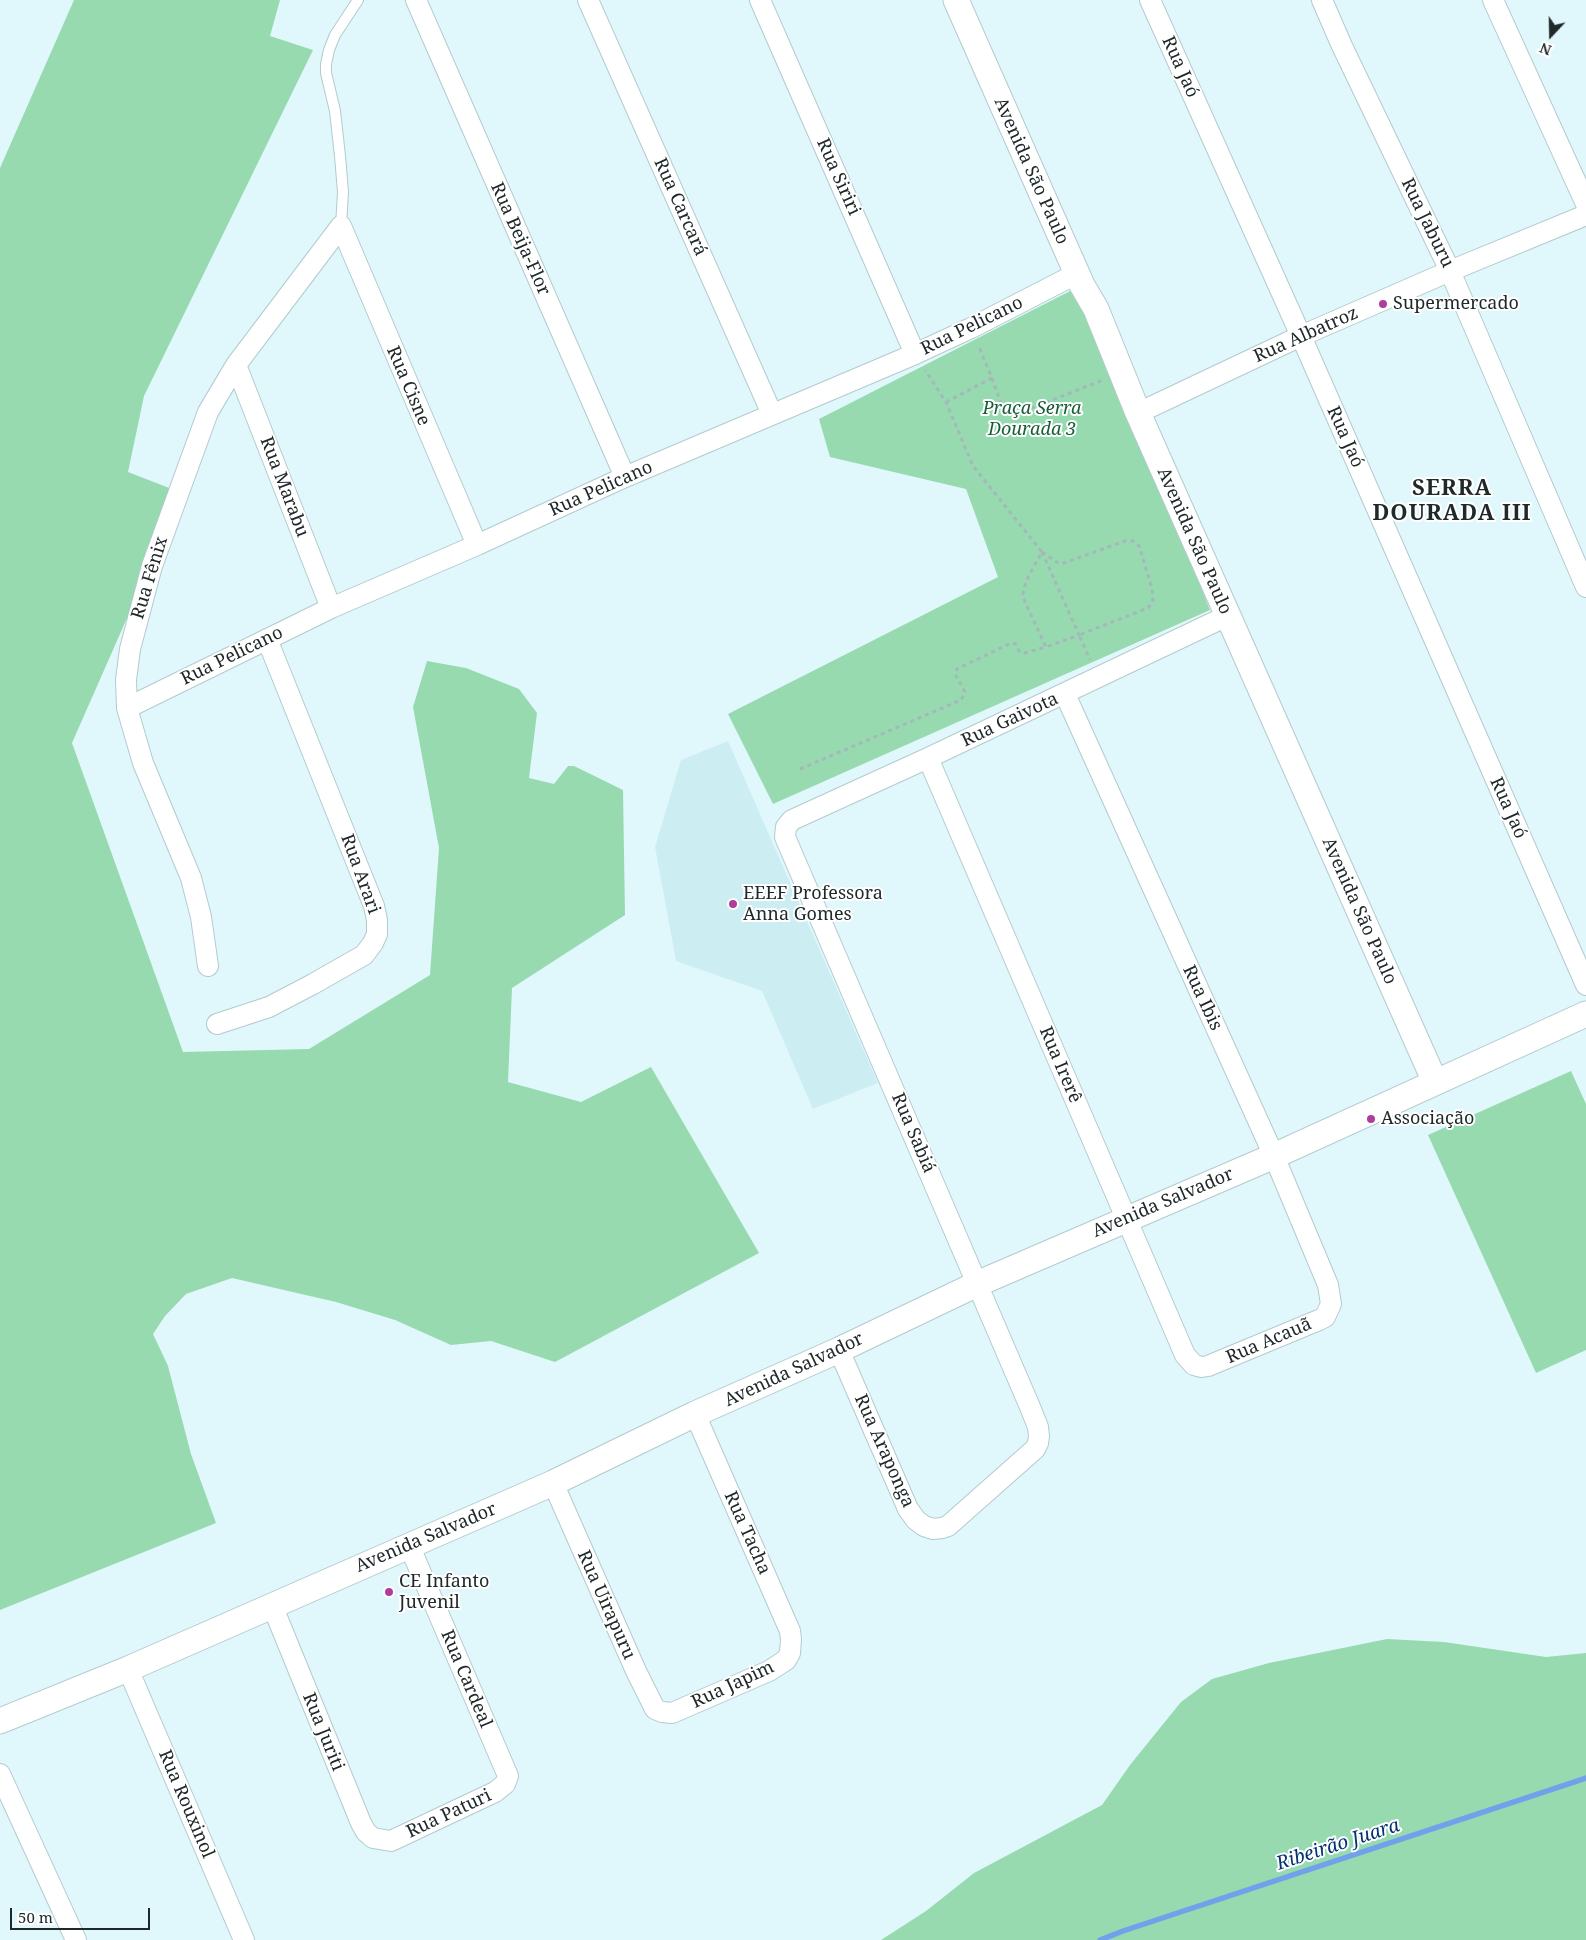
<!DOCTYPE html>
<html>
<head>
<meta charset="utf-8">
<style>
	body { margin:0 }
	#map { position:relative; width:1586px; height:1940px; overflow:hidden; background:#e0f8fc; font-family:"Noto Serif",serif }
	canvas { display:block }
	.north { position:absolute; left:1526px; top:10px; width:50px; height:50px; -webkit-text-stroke:4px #fff; paint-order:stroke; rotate:201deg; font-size:14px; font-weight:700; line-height:20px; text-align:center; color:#20292a }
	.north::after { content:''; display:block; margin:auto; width:18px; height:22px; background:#20292a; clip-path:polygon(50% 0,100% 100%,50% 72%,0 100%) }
	.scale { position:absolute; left:10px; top:1908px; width:140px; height:22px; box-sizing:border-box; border:2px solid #20292a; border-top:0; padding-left:6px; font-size:15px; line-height:18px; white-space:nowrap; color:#20292a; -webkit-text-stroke:4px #fff; paint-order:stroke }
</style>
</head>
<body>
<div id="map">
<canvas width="1586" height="1940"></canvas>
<div class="north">N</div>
<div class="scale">50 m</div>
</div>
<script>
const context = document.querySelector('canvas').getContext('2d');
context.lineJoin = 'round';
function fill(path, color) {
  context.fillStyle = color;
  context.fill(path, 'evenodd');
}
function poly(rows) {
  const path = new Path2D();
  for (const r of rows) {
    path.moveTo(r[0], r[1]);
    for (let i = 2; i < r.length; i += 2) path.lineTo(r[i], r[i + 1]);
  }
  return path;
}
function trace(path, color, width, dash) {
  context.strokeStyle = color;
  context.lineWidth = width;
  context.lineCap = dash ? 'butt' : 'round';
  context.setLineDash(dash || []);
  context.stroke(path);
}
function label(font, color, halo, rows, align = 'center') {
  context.font = font + ' "Noto Serif",serif';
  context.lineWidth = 4;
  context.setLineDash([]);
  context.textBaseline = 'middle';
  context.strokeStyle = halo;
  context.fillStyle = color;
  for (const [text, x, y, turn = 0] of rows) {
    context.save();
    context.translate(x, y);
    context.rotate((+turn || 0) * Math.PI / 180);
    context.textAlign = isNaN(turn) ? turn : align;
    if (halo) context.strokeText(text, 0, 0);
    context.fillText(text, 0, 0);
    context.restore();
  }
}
fill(poly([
	[728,741,878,1083,813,1109,762,991,676,961,655,847,681,760]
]), '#cceef3');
fill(poly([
	[74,0,280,0,270,36,313,50,144,396,128,472,182,493,72,743,183,1052,309,1049,430,975,439,848,413,707,427,661,466,668,519,689,537,713,529,778,554,784,568,766,574,766,623,790,625,915,512,988,508,1082,581,1102,651,1067,759,1253,555,1362,491,1341,451,1345,395,1320,336,1302,232,1278,186,1294,165,1316,153,1334,168,1366,191,1454,216,1523,0,1610,0,168],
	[1082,285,1210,610,773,804,728,714,998,577,966,489,830,457,819,419],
	[1571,1071,1586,1104,1586,1350,1536,1373,1428,1135],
	[1387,1639,1444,1642,1546,1657,1586,1653,1586,1940,881,1940,926,1911,974,1873,1102,1805,1130,1765,1181,1702,1212,1679,1269,1663]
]), '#97dab0');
trace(poly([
	[1100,1940,1123,1931,1586,1778]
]), '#71a1eb', 5.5);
const service = poly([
	[341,226,343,192,340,156,335,111,326,73,326,64,329,50,335,35,358,0]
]);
const minor = poly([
	[416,0,625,477],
	[588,0,772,414],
	[760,0,915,354],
	[1150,0,1301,336,1586,985],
	[1322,0,1342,46,1450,271,1586,587],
	[1493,0,1586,204],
	[341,226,477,545],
	[236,365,331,608],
	[1138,413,1301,336,1450,271,1586,215],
	[127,708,331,608,477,545,625,477,915,354,971,328,1076,274],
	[928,758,1185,1355,1194,1365,1202,1367,1208,1366,1319,1320,1325,1317,1331,1304,1328,1285,1274,1156,1065,694],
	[208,966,201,917,191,878,143,763,127,708,126,680,130,649,152,566,208,412,236,365,341,226],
	[217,1024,269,1007,313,984,364,955,373,943,377,934,377,920,374,906,267,639],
	[839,1350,908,1509,916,1520,924,1526,933,1529,942,1528,948,1526,1035,1449,1038,1443,1039,1436,1038,1427,1030,1407,785,837,786,827,792,820,928,758,1227,616],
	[553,1483,636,1671,655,1709,662,1712,672,1713,769,1671,786,1660,790,1653,791,1639,790,1631,695,1414],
	[272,1605,361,1823,366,1832,373,1838,391,1841,495,1792,505,1784,508,1776,409,1545],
	[128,1669,244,1940],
	[0,1774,76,1940]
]);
const tertiary = poly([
	[956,0,1082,285,1096,309,1138,413,1435,1082],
	[0,1721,128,1669,553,1483,695,1414,839,1350,977,1284,1274,1156,1586,1014]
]);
trace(service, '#b3cace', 12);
trace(minor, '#b3cace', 22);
trace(tertiary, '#b3cace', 27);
trace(poly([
	[992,378,1003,409,1008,414,1014,415,1103,380],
	[946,402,992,378,978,345],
	[1042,552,1055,561,1061,564,1125,541,1133,541,1139,546,1152,588,1153,599,1152,603,1148,608,1079,635,1090,660],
	[1042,552,1079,635,1046,647],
	[800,769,961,700,965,692,955,674,957,669,1011,643,1016,644,1019,651,1024,653,1046,647,1025,602,1023,594,1026,581,1042,552,973,466,946,402,925,370]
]), '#a4b8bb', 3, [4, 4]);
trace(service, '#fff', 10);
trace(minor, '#fff', 20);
trace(tertiary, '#fff', 25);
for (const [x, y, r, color] of [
	[1383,304,5,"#af3e9b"],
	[733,904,5,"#af3e9b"],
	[1371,1119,5,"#af3e9b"],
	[389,1592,5,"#af3e9b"]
]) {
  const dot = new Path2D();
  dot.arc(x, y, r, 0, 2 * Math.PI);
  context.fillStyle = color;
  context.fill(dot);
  trace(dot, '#fff', 2);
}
label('18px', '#20292a', '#fff', [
	["Rua Jaó",1180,67,66],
	["Avenida São Paulo",1031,171,66],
	["Rua Siriri",838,177,66],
	["Rua Carcará",680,207,66],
	["Rua Jaburu",1427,223,64],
	["Rua Beija-Flor",520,239,66],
	["Rua Pelicano",972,326,-26],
	["Rua Albatroz",1306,335,-24],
	["Rua Cisne",408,386,67],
	["Rua Jaó",1345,437,66],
	["Rua Marabu",284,487,69],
	["Rua Pelicano",601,489,-24],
	["Avenida São Paulo",1194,541,66],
	["Rua Fênix",150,578,-73],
	["Rua Pelicano",232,656,-26],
	["Rua Gaivota",1010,720,-25],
	["Rua Jaó",1508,808,66],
	["Rua Arari",360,874,70],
	["Avenida São Paulo",1359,911,66],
	["Rua Ibis",1202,998,65],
	["Rua Irerê",1060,1065,67],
	["Rua Sabiá",913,1133,67],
	["Avenida Salvador",1163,1203,-23],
	["Rua Acauã",1269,1341,-23],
	["Avenida Salvador",794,1370,-25],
	["Rua Araponga",884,1451,66],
	["Rua Tacha",747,1533,66],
	["Avenida Salvador",426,1538,-23],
	["Rua Uirapuru",606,1605,66],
	["Rua Cardeal",466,1679,67],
	["Rua Japim",733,1685,-25],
	["Rua Juriti",323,1732,68],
	["Rua Rouxinol",186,1804,67],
	["Rua Paturi",449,1814,-25]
]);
label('18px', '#20292a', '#fff', [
	["Supermercado",1393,304],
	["EEEF Professora",743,894],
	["Anna Gomes",743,915],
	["Associação",1381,1119],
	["CE Infanto",399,1582],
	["Juvenil",399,1603]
], 'left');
label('italic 18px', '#175d38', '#fff', [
	["Praça Serra",1032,409],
	["Dourada 3",1032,430]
]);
label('italic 19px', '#043373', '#fff', [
	["Ribeirão Juara",1338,1845,-18]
]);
context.letterSpacing = '1px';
label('bold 22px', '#20292a', '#fff', [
	["SERRA",1452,489],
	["DOURADA III",1452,514]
]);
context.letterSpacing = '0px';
</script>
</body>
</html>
